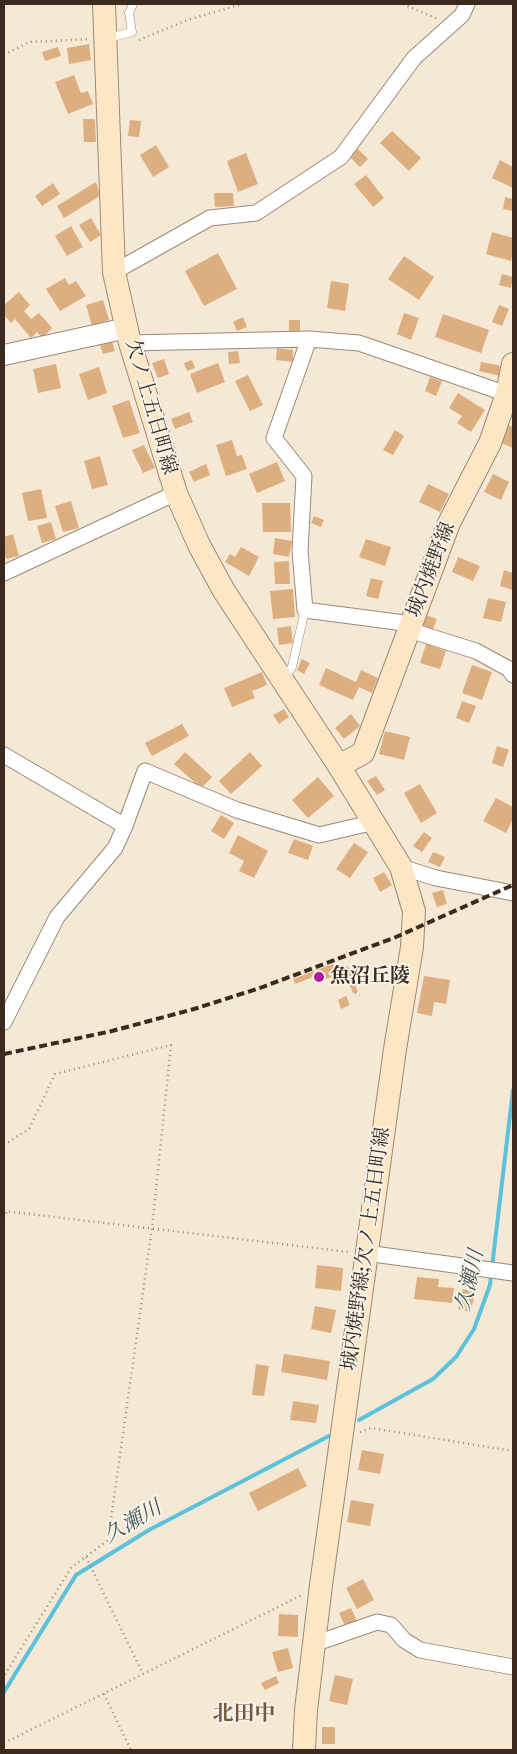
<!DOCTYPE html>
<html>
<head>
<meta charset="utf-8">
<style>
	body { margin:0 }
	#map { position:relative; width:517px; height:1754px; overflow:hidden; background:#f5e9d5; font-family:"Libre Bodoni",serif }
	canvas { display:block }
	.frame { position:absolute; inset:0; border:5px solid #3b2a1e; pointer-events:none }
</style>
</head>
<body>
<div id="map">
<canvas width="517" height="1754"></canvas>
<div class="frame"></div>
</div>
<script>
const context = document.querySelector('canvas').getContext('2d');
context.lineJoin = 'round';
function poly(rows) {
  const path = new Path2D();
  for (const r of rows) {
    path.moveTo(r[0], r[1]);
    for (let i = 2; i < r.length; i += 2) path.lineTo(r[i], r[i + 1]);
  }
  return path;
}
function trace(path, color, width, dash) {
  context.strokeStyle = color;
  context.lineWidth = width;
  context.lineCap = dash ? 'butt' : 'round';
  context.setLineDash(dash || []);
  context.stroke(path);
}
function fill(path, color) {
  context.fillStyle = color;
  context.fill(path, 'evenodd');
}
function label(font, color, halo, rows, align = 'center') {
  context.font = font + ' "Libre Bodoni","Noto Serif JP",serif';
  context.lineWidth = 4;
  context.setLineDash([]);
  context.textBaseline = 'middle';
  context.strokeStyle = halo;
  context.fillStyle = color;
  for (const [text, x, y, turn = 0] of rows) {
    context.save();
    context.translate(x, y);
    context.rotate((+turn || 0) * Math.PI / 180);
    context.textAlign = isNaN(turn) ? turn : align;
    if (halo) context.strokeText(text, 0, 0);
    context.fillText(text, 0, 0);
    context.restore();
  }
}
trace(poly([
	[492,1267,513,1090],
	[359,1420,433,1379,456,1357,474,1329,490,1285,491,1274],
	[4,1692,76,1575,149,1530,329,1436]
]), '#5cc1da', 4);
fill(poly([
	[89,44,91,60,69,64,67,48],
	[58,47,61,56,45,61,42,52],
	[74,75,81,93,88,91,93,104,68,114,55,82],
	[83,119,95,119,96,142,84,142],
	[130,120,141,121,139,137,128,136],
	[392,131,421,158,409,171,380,143],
	[156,145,169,167,153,177,140,155],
	[357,148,368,159,360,167,349,156],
	[246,153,258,184,238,192,227,161],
	[500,160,513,167,513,188,492,178],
	[366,175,384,198,373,207,354,184],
	[96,182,100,196,64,218,57,206],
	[53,183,60,194,42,206,35,196],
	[214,193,233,193,234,206,215,207],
	[505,197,513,199,513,211,503,209],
	[91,218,101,235,90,242,79,225],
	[71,226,83,247,67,256,55,236],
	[492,232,513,238,513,252,511,261,486,254],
	[218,253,237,289,204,306,185,271],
	[404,256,434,277,419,300,388,279],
	[502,274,513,277,511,288,499,285],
	[65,278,69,285,76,281,86,296,60,311,46,289],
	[331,281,349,284,345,311,327,308],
	[19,292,30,305,24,311,31,319,39,313,52,328,42,338,37,332,31,338,15,319,11,323,4,315,4,305],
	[103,300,109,320,92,326,86,305],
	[499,305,509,309,502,326,492,322],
	[404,313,419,318,411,340,397,334],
	[443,314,489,330,481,353,435,337],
	[243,317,247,327,237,331,233,322],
	[289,320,300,320,300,332,289,332],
	[112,341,115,351,103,354,100,345],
	[277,348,293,350,293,362,276,360],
	[238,351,240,363,229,364,228,352],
	[164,359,169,374,158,378,152,363],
	[192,360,195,368,187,371,184,363],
	[481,362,502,366,500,376,479,371],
	[218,363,225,382,197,393,190,374],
	[56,364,61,388,38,393,33,369],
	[99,367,107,393,88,400,79,374],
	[248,375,263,405,250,411,235,381],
	[430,377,442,381,436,396,425,391],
	[458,393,485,410,471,432,457,423,462,416,449,408],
	[129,400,140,433,123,438,112,406],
	[189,412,193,422,175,429,171,419],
	[506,424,513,427,513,448,499,442],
	[395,430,404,436,393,455,383,450],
	[232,440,237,456,242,455,247,469,226,476,216,445],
	[144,445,155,468,143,473,132,450],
	[100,456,108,485,92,489,84,461],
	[277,462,285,481,257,493,249,474],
	[206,464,210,475,194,482,189,472],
	[493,474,509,482,501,500,484,492],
	[428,484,449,494,440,512,419,502],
	[41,489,47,518,28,521,22,493],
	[71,501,79,528,63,532,55,506],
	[262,503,290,503,291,532,263,532],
	[314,516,324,520,321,527,311,523],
	[51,522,56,539,42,543,37,526],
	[13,534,19,556,6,559,4,551,4,537],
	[275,538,292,541,289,557,273,554],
	[366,539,391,547,385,566,359,557],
	[241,547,259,557,249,576,225,562,230,554,235,557],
	[458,557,480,566,473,581,452,572],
	[289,561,290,584,275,584,274,562],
	[504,570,513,573,513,590,500,586],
	[371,578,383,581,378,599,366,596],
	[293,589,295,617,273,619,270,591],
	[488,598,506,602,501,622,483,618],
	[426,615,437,619,433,629,422,625],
	[291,626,293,643,279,645,277,628],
	[426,644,446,651,440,669,420,663],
	[302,659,310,663,304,674,297,670],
	[472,665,492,672,482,700,462,693],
	[326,668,356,682,361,670,378,678,372,693,359,687,353,700,319,685],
	[262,672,267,685,252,691,255,698,232,707,224,688],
	[462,701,476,706,469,723,456,718],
	[284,709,289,717,279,724,273,715],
	[351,714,360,726,344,739,335,728],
	[182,724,189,736,152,756,145,743],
	[385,731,410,737,404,760,379,754],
	[497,746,509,750,503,767,492,763],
	[185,752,212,777,201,788,174,764],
	[250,752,262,766,231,794,219,781],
	[376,776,385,790,377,795,367,781],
	[318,777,334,796,308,818,292,800],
	[420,784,437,813,421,823,404,793],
	[496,798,513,807,513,819,506,833,483,821],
	[221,815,234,823,224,839,211,831],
	[424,832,432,838,422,852,413,846],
	[238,835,268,851,254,878,239,871,244,861,229,853],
	[294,839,313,846,308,860,288,853],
	[354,843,368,852,350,878,336,869],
	[433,852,445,857,440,867,428,862],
	[384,872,392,885,380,892,373,878],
	[443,890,447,904,437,907,432,893],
	[333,964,336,971,348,966,358,992,353,993,344,972,316,983,313,977,295,984,293,979],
	[424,976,450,980,446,1004,434,1002,432,1016,417,1013],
	[346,996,350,1005,341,1009,338,1000],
	[317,1265,343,1268,341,1291,315,1288],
	[467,1274,478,1277,476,1287,465,1285],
	[417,1277,439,1279,438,1287,454,1288,452,1303,414,1299],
	[463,1289,476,1292,470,1312,458,1309],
	[315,1306,336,1310,331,1333,311,1329],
	[284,1354,330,1361,327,1380,281,1372],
	[256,1364,269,1366,264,1396,252,1395],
	[293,1401,319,1405,316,1423,290,1420],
	[362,1450,384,1454,380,1474,358,1470],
	[298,1468,307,1486,258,1511,249,1493],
	[351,1500,374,1504,370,1526,347,1522],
	[363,1579,374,1600,357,1609,346,1588],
	[351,1608,357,1621,345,1626,339,1613],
	[279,1614,298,1615,298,1637,278,1636],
	[288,1648,293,1668,278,1672,272,1652],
	[335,1675,353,1679,347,1705,329,1701],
	[276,1676,279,1683,265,1690,261,1683],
	[322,1727,335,1727,335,1744,322,1744]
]), '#ddaf80');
const service = poly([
	[108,38,132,32,129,13,133,4],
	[284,679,292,667,305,610]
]);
const minor = poly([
	[114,272,210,218,256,213,341,157,414,58,462,15,467,4],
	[309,339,274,438,304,476,300,551,305,610,412,624],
	[130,343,309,339,359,343,507,394],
	[4,573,176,493],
	[409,630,476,651,509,669,513,675],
	[4,755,125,826],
	[401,867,436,878,513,893],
	[4,1022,57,917,115,848,125,826,145,771,237,810,319,835,375,822],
	[366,1253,513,1273],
	[314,1644,377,1622,391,1625,404,1640,420,1650,513,1667]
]);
const tertiary = poly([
	[4,355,127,328]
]);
const secondary = poly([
	[104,4,114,272,130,343,176,493,199,545,224,591,339,766,401,867,414,911,412,947,395,1049,321,1585,306,1710,304,1750],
	[339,766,363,753,449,523,490,443,507,394,513,364]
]);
trace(service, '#988a7a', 9);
trace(minor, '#988a7a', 17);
trace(tertiary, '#988a7a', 22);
trace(secondary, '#988a7a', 24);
trace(poly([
	[403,4,438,19],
	[139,40,190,19,243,4],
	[4,55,29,42,90,39],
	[355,993,360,995],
	[4,1145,29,1129,55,1074,171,1045,152,1228,108,1540,71,1568,4,1676],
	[4,1211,349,1252],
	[4,1218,7,1211],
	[360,1432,371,1428,513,1451],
	[86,1557,143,1674],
	[104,1694,131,1750],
	[4,1743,302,1595]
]), '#988a7a', 2.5, [1, 4]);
trace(service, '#fff', 8);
trace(minor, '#fff', 15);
trace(tertiary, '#fff', 20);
trace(secondary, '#fce6c4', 22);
trace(poly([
	[4,1054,112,1031,194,1009,260,988,396,937,513,885]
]), '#3b2a1e', 4, [8, 4]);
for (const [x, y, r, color] of [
	[319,977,6,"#b5179e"]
]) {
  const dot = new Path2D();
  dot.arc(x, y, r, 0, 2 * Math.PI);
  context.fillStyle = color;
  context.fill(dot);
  trace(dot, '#f7f3e8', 2);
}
label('20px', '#3b2a1e', '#f7f3e8', [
	["欠ノ上五日町線",150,407,74],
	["城内焼野線",432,570,-69],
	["城内焼野線;欠ノ上五日町線",367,1249,-82]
]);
label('bold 20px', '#3b2a1e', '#f7f3e8', [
	["魚沼丘陵",330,977]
], 'left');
label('italic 21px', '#455756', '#f7f3e8', [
	["久瀬川",471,1281,-77],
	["久瀬川",133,1523,-30]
]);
label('bold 21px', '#745940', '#f7f3e8', [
	["北田中",244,1715]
]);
</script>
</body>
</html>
